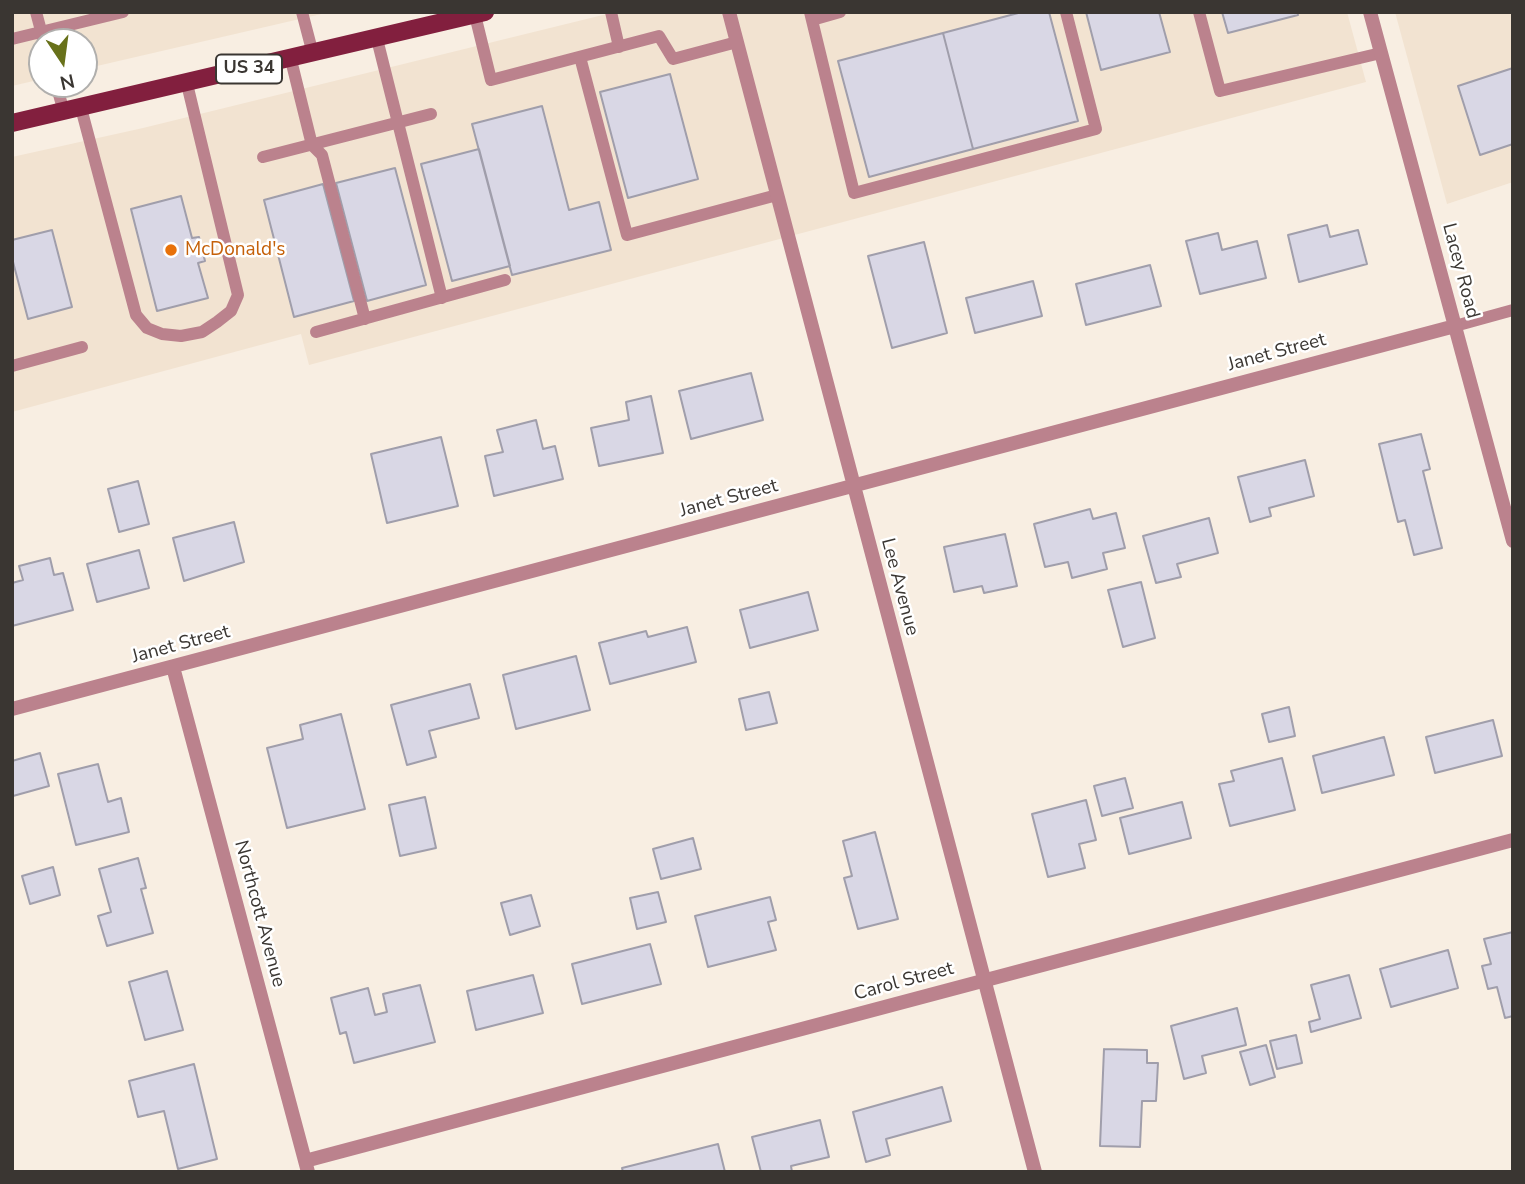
<!DOCTYPE html>
<html>
<head>
<meta charset="utf-8">
<style>
	body { margin:0 }
	#map { position:relative; width:1525px; height:1184px; overflow:hidden; background:#f8eee2; font-family:"Nunito Sans",sans-serif }
	canvas { display:block }
	.frame { position:absolute; inset:0; border:14px solid #3a3632; pointer-events:none }
	.north { position:absolute; left:28px; top:28px; width:70px; height:70px; box-sizing:border-box; background:#fff; border:2px solid #b0afad; border-radius:50%; rotate:167deg; font-size:19px; font-weight:700; line-height:28px; text-align:center; color:#3a3632 }
	.north::after { content:''; display:block; margin:auto; width:24px; height:32px; background:#68711a; clip-path:polygon(50% 0,100% 100%,50% 72%,0 100%) }
</style>
</head>
<body>
<div id="map">
<canvas width="1525" height="1184"></canvas>
<div class="frame"></div>
<div class="north">N</div>
</div>
<script>
const context = document.querySelector('canvas').getContext('2d');
context.lineJoin = 'round';
function fill(path, color) {
  context.fillStyle = color;
  context.fill(path, 'evenodd');
}
function poly(rows) {
  const path = new Path2D();
  for (const r of rows) {
    path.moveTo(r[0], r[1]);
    for (let i = 2; i < r.length; i += 2) path.lineTo(r[i], r[i + 1]);
  }
  return path;
}
function trace(path, color, width, dash) {
  context.strokeStyle = color;
  context.lineWidth = width;
  context.lineCap = dash ? 'butt' : 'round';
  context.setLineDash(dash || []);
  context.stroke(path);
}
function label(font, color, halo, rows, align = 'center') {
  context.font = font + ' "Nunito Sans",sans-serif';
  context.lineWidth = 5;
  context.setLineDash([]);
  context.textBaseline = 'middle';
  context.strokeStyle = halo;
  context.fillStyle = color;
  for (const [text, x, y, turn = 0] of rows) {
    context.save();
    context.translate(x, y);
    context.rotate((+turn || 0) * Math.PI / 180);
    context.textAlign = isNaN(turn) ? turn : align;
    if (halo) context.strokeText(text, 0, 0);
    context.fillText(text, 0, 0);
    context.restore();
  }
}
fill(poly([
	[12,12,330,12,84,69,84,42,42,42,42,79,12,86],
	[615,12,1347,12,1366,82,309,365,301,334,12,412,12,157,143,128],
	[1395,12,1513,12,1513,182,1447,204]
]), '#f2e3d1');
const building = poly([
	[1022,12,1049,12,1078,121,973,149,943,33,1022,12],
	[1086,12,1159,12,1170,52,1101,70,1086,12],
	[1222,12,1297,12,1298,15,1228,33,1222,12],
	[943,33,973,149,869,177,838,61,943,33],
	[1513,68,1513,144,1480,155,1458,86,1513,68],
	[670,74,698,179,628,198,600,92,670,74],
	[542,106,569,210,599,202,611,250,512,275,472,124,542,106],
	[479,149,510,266,452,281,421,164,479,149],
	[395,168,426,285,367,301,336,183,395,168],
	[323,184,354,301,294,317,264,200,323,184],
	[181,196,192,238,199,237,205,261,198,263,208,298,157,311,131,209,181,196],
	[1327,225,1330,237,1358,230,1367,264,1299,282,1288,235,1327,225],
	[52,230,72,307,28,319,12,258,12,240,52,230],
	[1218,233,1222,250,1257,241,1266,278,1200,294,1186,241,1218,233],
	[924,242,947,333,892,348,868,256,924,242],
	[1150,265,1161,306,1086,325,1076,284,1150,265],
	[1033,281,1042,316,975,333,966,298,1033,281],
	[751,373,763,420,691,439,679,391,751,373],
	[651,396,663,453,599,466,591,428,629,420,626,402,651,396],
	[536,420,543,449,555,446,563,479,494,496,485,456,503,452,497,430,536,420],
	[1421,434,1430,469,1423,471,1442,548,1414,555,1405,520,1398,522,1379,444,1421,434],
	[441,437,458,506,387,523,371,454,441,437],
	[1305,460,1314,496,1269,508,1271,516,1250,522,1238,477,1305,460],
	[138,481,149,524,119,532,108,489,138,481],
	[1090,509,1093,519,1116,513,1125,548,1103,553,1107,569,1072,578,1068,562,1045,567,1034,524,1090,509],
	[1209,518,1218,553,1177,564,1181,577,1156,583,1143,536,1209,518],
	[234,522,244,562,184,581,173,538,234,522],
	[1005,534,1017,586,984,593,982,586,954,592,944,547,1005,534],
	[139,550,149,588,97,602,87,564,139,550],
	[50,558,54,575,63,573,73,610,12,626,12,583,23,580,19,566,50,558],
	[1141,582,1155,638,1123,647,1108,590,1141,582],
	[808,592,818,630,750,648,740,610,808,592],
	[687,627,696,662,610,684,599,643,646,631,648,637,687,627],
	[576,656,590,710,516,729,503,675,576,656],
	[470,684,479,718,429,731,436,757,407,765,391,705,470,684],
	[769,692,777,723,746,730,739,699,769,692],
	[1289,707,1295,736,1269,742,1262,714,1289,707],
	[341,714,365,809,287,828,267,748,303,739,300,725,341,714],
	[1493,720,1502,756,1435,773,1426,737,1493,720],
	[1384,737,1394,775,1322,793,1313,756,1384,737],
	[40,753,49,786,13,796,12,761,40,753],
	[1282,758,1295,810,1230,826,1219,784,1234,781,1231,771,1282,758],
	[98,764,108,802,121,798,129,832,76,845,58,774,98,764],
	[1125,778,1133,808,1102,816,1094,786,1125,778],
	[425,797,436,848,400,856,389,805,425,797],
	[1086,800,1096,840,1079,844,1085,868,1048,877,1032,814,1086,800],
	[1182,802,1191,838,1129,854,1120,818,1182,802],
	[875,832,898,919,858,929,844,878,852,876,843,841,875,832],
	[693,838,701,869,661,879,653,849,693,838],
	[138,858,146,888,141,889,153,933,107,946,98,916,111,912,99,869,138,858],
	[53,867,60,895,30,904,22,876,53,867],
	[658,892,666,922,637,929,630,898,658,892],
	[531,895,540,926,510,935,501,903,531,895],
	[770,897,776,920,768,922,776,950,708,967,695,916,770,897],
	[1513,932,1513,1016,1505,1018,1497,987,1488,989,1482,966,1491,964,1484,939,1513,932],
	[650,944,661,984,582,1004,572,964,650,944],
	[1448,950,1458,988,1391,1007,1380,969,1448,950],
	[167,971,183,1030,145,1040,129,982,167,971],
	[533,975,543,1013,476,1030,467,991,533,975],
	[1349,975,1361,1018,1311,1032,1309,1022,1320,1019,1311,985,1349,975],
	[420,985,435,1042,354,1063,346,1032,340,1034,331,998,368,988,375,1015,387,1012,383,994,420,985],
	[1237,1008,1246,1045,1202,1056,1206,1073,1184,1079,1171,1026,1237,1008],
	[1296,1035,1302,1063,1277,1069,1270,1041,1296,1035],
	[1266,1045,1275,1077,1250,1085,1240,1052,1266,1045],
	[1104,1049,1147,1050,1147,1063,1158,1063,1156,1101,1142,1101,1140,1147,1100,1146,1104,1049],
	[194,1064,217,1159,178,1169,164,1111,138,1117,129,1081,194,1064],
	[942,1087,951,1121,886,1139,890,1155,866,1162,853,1112,942,1087],
	[820,1120,829,1157,791,1166,792,1172,761,1172,752,1137,820,1120],
	[718,1144,725,1172,623,1172,622,1168,718,1144]
]);
fill(building, '#d9d7e5');
trace(building, '#a09eab', 2);
trace(poly([
	[36,12,44,42],
	[302,12,313,54],
	[611,12,619,47],
	[810,12,854,193,1096,129,1066,12],
	[1199,12,1220,91,1381,53],
	[475,15,491,80,659,36,673,59,737,42],
	[812,20,840,12],
	[12,39,123,12],
	[377,39,442,298],
	[580,57,627,235,777,195],
	[291,60,312,145,322,155,365,319],
	[56,84,64,112],
	[81,108,136,315,147,328,162,334,181,336,202,332,217,322,231,311,238,295,187,84],
	[263,157,431,114],
	[1455,326,1513,310],
	[316,332,505,280],
	[12,366,82,347]
]), '#bb828d', 12);
trace(poly([
	[729,12,1035,1172],
	[1370,12,1513,541],
	[173,667,308,1172],
	[12,709,1455,326],
	[305,1161,1513,840]
]), '#bb828d', 14);
trace(poly([
	[12,123,485,12]
]), '#821f3e', 18);
for (const [x, y, r, color] of [
	[171,250,7,"#e8710a"]
]) {
  const dot = new Path2D();
  dot.arc(x, y, r, 0, 2 * Math.PI);
  context.fillStyle = color;
  context.fill(dot);
  trace(dot, '#fff', 2.5);
}
for (const [x, y, w] of [
	[249,69,66]
]) {
  const box = new Path2D();
  box.roundRect(x - w / 2, y - 14.5, w, 29, 5);
  context.fillStyle = '#fff';
  context.fill(box);
  trace(box, '#3a3632', 2);
}
label('bold 18px', '#3a3632', null, [
	["US 34",249,69]
]);
label('19px', '#c56008', '#fff', [
	["McDonald's",185,250]
], 'left');
label('19px', '#3a3632', '#fff', [
	["Lacey Road",1460,271,75],
	["Janet Street",1277,353,-15],
	["Janet Street",729,499,-15],
	["Lee Avenue",899,587,75],
	["Janet Street",181,645,-15],
	["Northcott Avenue",259,914,75],
	["Carol Street",904,982,-15]
]);
</script>
</body>
</html>
